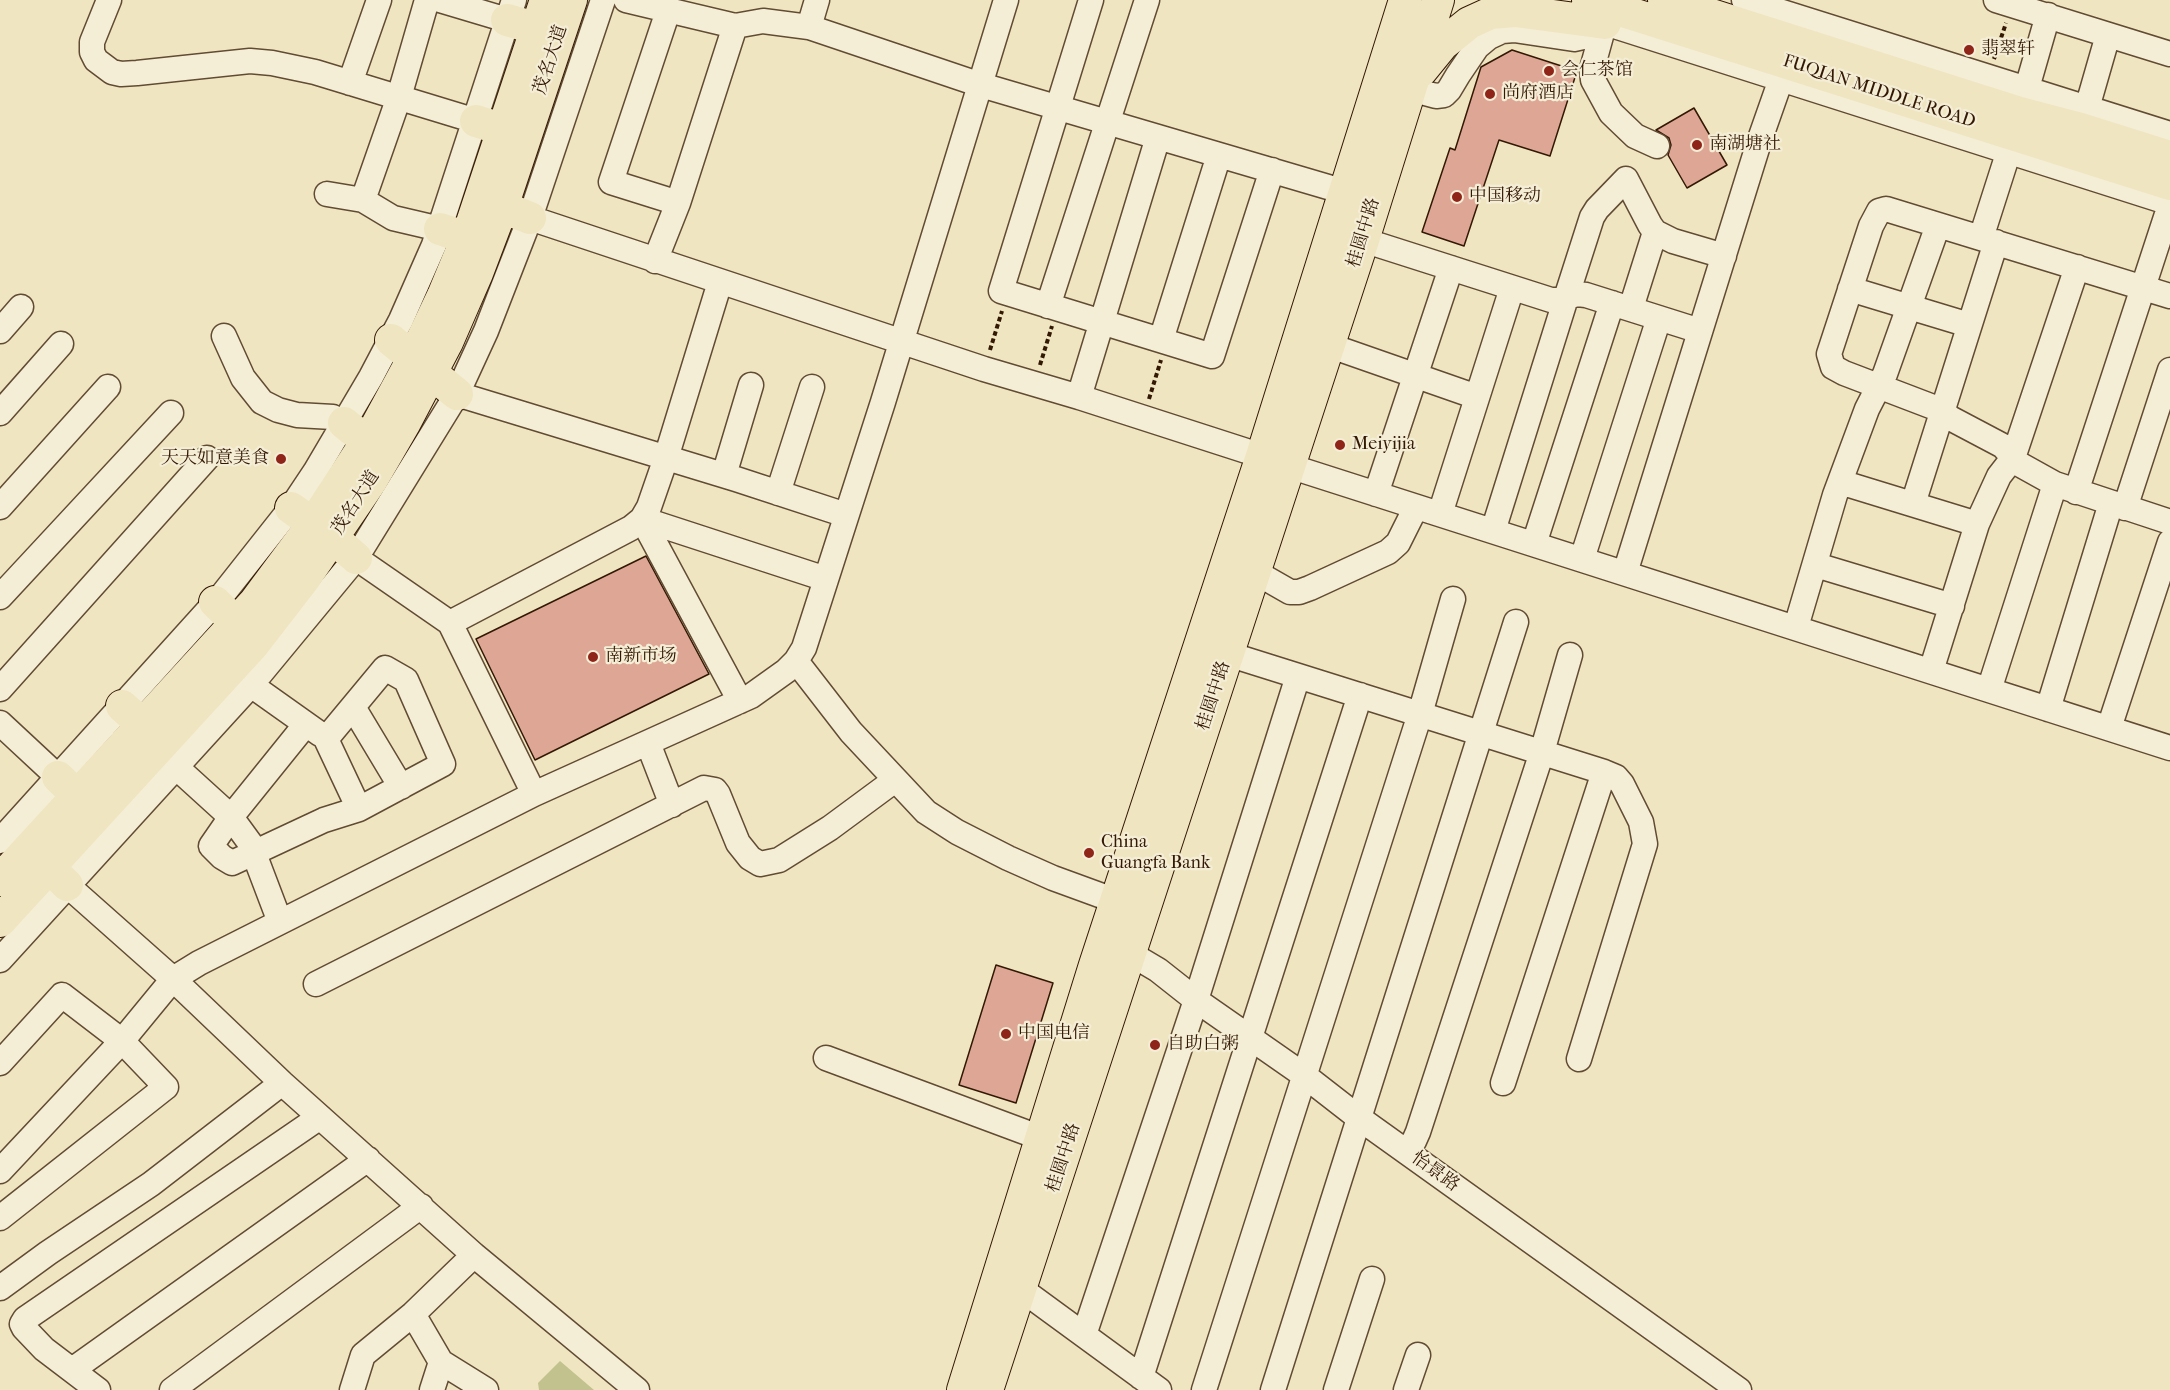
<!DOCTYPE html>
<html>
<head>
<meta charset="utf-8">
<style>
	body { margin:0 }
	canvas { display:block; background:#efe5c1 }
</style>
</head>
<body>
<canvas width="2170" height="1390"></canvas>
<script>
const context = document.querySelector('canvas').getContext('2d');
context.lineJoin = 'round';
function fill(path, color) {
  context.fillStyle = color;
  context.fill(path, 'evenodd');
}
function poly(rows) {
  const path = new Path2D();
  for (const r of rows) {
    path.moveTo(r[0], r[1]);
    for (let i = 2; i < r.length; i += 2) path.lineTo(r[i], r[i + 1]);
  }
  return path;
}
function trace(path, color, width, dash) {
  context.strokeStyle = color;
  context.lineWidth = width;
  context.lineCap = dash ? 'butt' : 'round';
  context.setLineDash(dash || []);
  context.stroke(path);
}
function label(font, color, halo, rows, align = 'center') {
  context.font = font + ' "IM FELL French Canon","Noto Serif SC",serif';
  context.lineWidth = 4.5;
  context.setLineDash([]);
  context.textBaseline = 'middle';
  context.strokeStyle = halo;
  context.fillStyle = color;
  for (const [text, x, y, turn = 0] of rows) {
    context.save();
    context.translate(x, y);
    context.rotate((+turn || 0) * Math.PI / 180);
    context.textAlign = isNaN(turn) ? turn : align;
    if (halo) context.strokeText(text, 0, 0);
    context.fillText(text, 0, 0);
    context.restore();
  }
}
fill(poly([
	[560,1361,594,1390,539,1390,538,1383]
]), '#c1c28d');
const building = poly([
	[1512,50,1577,71,1550,156,1499,140,1464,246,1422,232,1450,148,1455,150,1481,67,1512,50],
	[1694,108,1727,165,1687,188,1668,155,1671,145,1669,138,1656,130,1694,108],
	[646,556,709,674,535,760,476,639,646,556],
	[996,965,1053,983,1016,1103,959,1085,996,965]
]);
fill(building, '#dea795');
trace(building, '#331804', 1.5);
const minor = poly([
	[109,0,92,42,92,52,96,60,112,72,121,74,137,73,250,61,272,63,315,72,476,121],
	[440,0,507,20],
	[626,0,735,26,763,21,809,27,981,85,1345,192],
	[1091,0,1001,291,1212,356,1272,170],
	[1744,0,2170,134],
	[1996,0,2170,54],
	[668,11,611,182,678,203],
	[1606,18,1592,69,1593,80,1611,113,1635,136,1657,146],
	[809,27,817,0],
	[350,83,379,0],
	[1410,89,1436,96,1444,95,1449,90,1458,75,1477,47,1489,37,1502,31,1514,30,1574,39,1583,37,1605,23,2170,203],
	[2023,102,2048,15],
	[2083,122,2108,35],
	[327,194,363,200,393,218,440,229],
	[363,200,399,97,427,0],
	[530,218,984,369,1079,397,1262,456],
	[1981,238,2013,138],
	[1363,240,1551,300,1558,300,1577,294,1586,295,1700,331],
	[655,261,678,203,735,26],
	[1850,289,1969,325],
	[2170,296,1886,209,1879,211,1871,226,1829,354,1833,367,1844,373,1941,410,1950,418,2003,446,2019,464,2055,484,2170,522],
	[1048,306,1147,0],
	[1631,308,1655,232],
	[0,331,21,307],
	[224,336,243,378,262,402,278,410,297,415,333,417,344,423],
	[1161,340,1219,155],
	[1328,345,1477,397],
	[457,394,736,479,846,515],
	[1079,397,1158,137],
	[0,413,61,344],
	[1289,466,2170,748],
	[724,475,751,385],
	[1840,482,1977,524],
	[2076,492,2170,205],
	[778,493,812,387],
	[1376,494,1451,268],
	[1913,504,1996,242],
	[0,507,108,387],
	[2125,508,2170,370],
	[1440,514,1512,288],
	[642,519,740,701],
	[642,519,826,579],
	[1493,531,1566,298,1592,217,1597,209,1626,179,1650,225,1655,232,1673,241,1724,256],
	[1534,544,1612,303],
	[356,558,450,623,534,794],
	[1582,559,1659,318],
	[1816,565,1952,606],
	[1255,572,1290,592,1299,592,1310,588,1388,552,1398,543,1416,507],
	[1625,573,1760,139,1786,65],
	[0,597,171,413],
	[450,623,631,528,642,519,649,507,666,458,720,282],
	[1796,627,1835,495,1867,409,1885,374,1938,225],
	[1228,654,1604,772,1616,777,1622,784,1641,822,1645,844,1579,1059],
	[796,661,851,732,926,812,957,832,1008,858,1053,878,1116,901],
	[1931,671,1977,524,1999,476,2013,458,2077,267],
	[251,685,320,734],
	[0,689,207,458],
	[1989,690,2055,484],
	[353,707,401,787],
	[2048,709,2111,503],
	[0,723,58,777],
	[306,724,231,817,211,846,222,857,232,863,324,820,359,809,443,764,406,680,385,668,326,739,359,809],
	[2109,728,2170,542],
	[648,743,672,805],
	[176,767,231,817,250,843,280,922],
	[0,841,223,594,291,508,315,472,371,377,401,320,434,245,514,0],
	[67,885,173,979,282,1083,474,1255,637,1390],
	[1131,954,1158,970,1196,1000,1305,1076,1359,1118,1739,1390],
	[0,960,251,685,356,558,457,394,486,331,530,218,603,0],
	[316,984,704,788,715,790,718,794,738,843,750,858,760,864,779,860,830,828,895,780],
	[826,1058,1041,1138],
	[0,1063,62,995,122,1041,166,1087,0,1218],
	[1503,1083,1604,772],
	[1405,1151,1414,1141,1418,1132,1542,752,1570,655],
	[0,1171,122,1041,173,979,199,963,534,794,751,696,786,671,796,661,804,648,883,402,1006,0],
	[0,1288,48,1253,151,1184,282,1083],
	[1021,1289,1159,1390],
	[413,1314,441,1362,486,1390],
	[1084,1335,1196,1000,1298,676],
	[72,1370,368,1159],
	[1141,1377,1360,695],
	[98,1390,44,1349,24,1328,22,1324,25,1319,320,1117],
	[172,1390,421,1206],
	[352,1390,363,1355,413,1314,474,1255],
	[432,1390,441,1362],
	[1204,1390,1420,714,1453,599],
	[1273,1390,1516,622],
	[1336,1390,1372,1279],
	[1406,1390,1418,1355]
]);
const major = poly([
	[1588,0,2170,184],
	[1664,0,2020,113,2081,129,2170,157],
	[507,20,556,34],
	[1421,71,1443,44,1469,23,1491,13,1515,11,1605,23],
	[476,121,504,130],
	[484,200,530,218],
	[440,229,467,238],
	[391,340,457,394],
	[344,423,383,454],
	[291,508,333,538,356,558],
	[215,602,236,623],
	[122,706,142,724],
	[58,777,92,810],
	[34,852,67,885],
	[0,880,255,602,313,524,375,429,413,359,443,296,467,238,546,0],
	[0,921,253,645,304,579,371,481,404,424,447,342,477,273,502,207,571,0],
	[963,1390,1095,965,1262,456,1405,0],
	[987,1390,1363,240,1438,0]
]);
trace(minor, '#624b33', 27);
trace(major, '#331804', 34);
trace(poly([
	[1994,59,2006,23],
	[990,350,1002,311],
	[1040,365,1052,326],
	[1149,399,1161,360]
]), '#331804', 4, [4.5, 3]);
trace(minor, '#f5eed7', 24);
trace(major, '#efe5c1', 32);
for (const [x, y, r, color] of [
	[1969,50,6,"#8f2418"],
	[1549,71,6,"#8f2418"],
	[1490,94,6,"#8f2418"],
	[1697,145,6,"#8f2418"],
	[1457,197,6,"#8f2418"],
	[1340,445,6,"#8f2418"],
	[281,459,6,"#8f2418"],
	[593,657,6,"#8f2418"],
	[1089,853,6,"#8f2418"],
	[1006,1034,6,"#8f2418"],
	[1155,1045,6,"#8f2418"]
]) {
  const dot = new Path2D();
  dot.arc(x, y, r, 0, 2 * Math.PI);
  context.fillStyle = color;
  context.fill(dot);
  trace(dot, '#f5eed7', 2);
}
label('18px', '#331804', '#f5eed7', [
	["翡翠轩",1981,50],
	["会仁茶馆",1561,71],
	["尚府酒店",1502,94],
	["南湖塘社",1709,145],
	["中国移动",1469,197],
	["Meiyijia",1352,445],
	["天天如意美食",269,459,"right"],
	["南新市场",605,657],
	["China",1101,843],
	["Guangfa Bank",1101,864],
	["中国电信",1018,1034],
	["自助白粥",1167,1045]
], 'left');
label('18px', '#331804', '#f5eed7', [
	["茂名大道",551,60,-72],
	["FUQIAN MIDDLE ROAD",1879,92,18],
	["桂圆中路",1364,233,-73],
	["茂名大道",356,503,-57],
	["桂圆中路",1214,696,-72],
	["桂圆中路",1064,1158,-72],
	["怡景路",1435,1172,36]
]);
</script>
</body>
</html>
